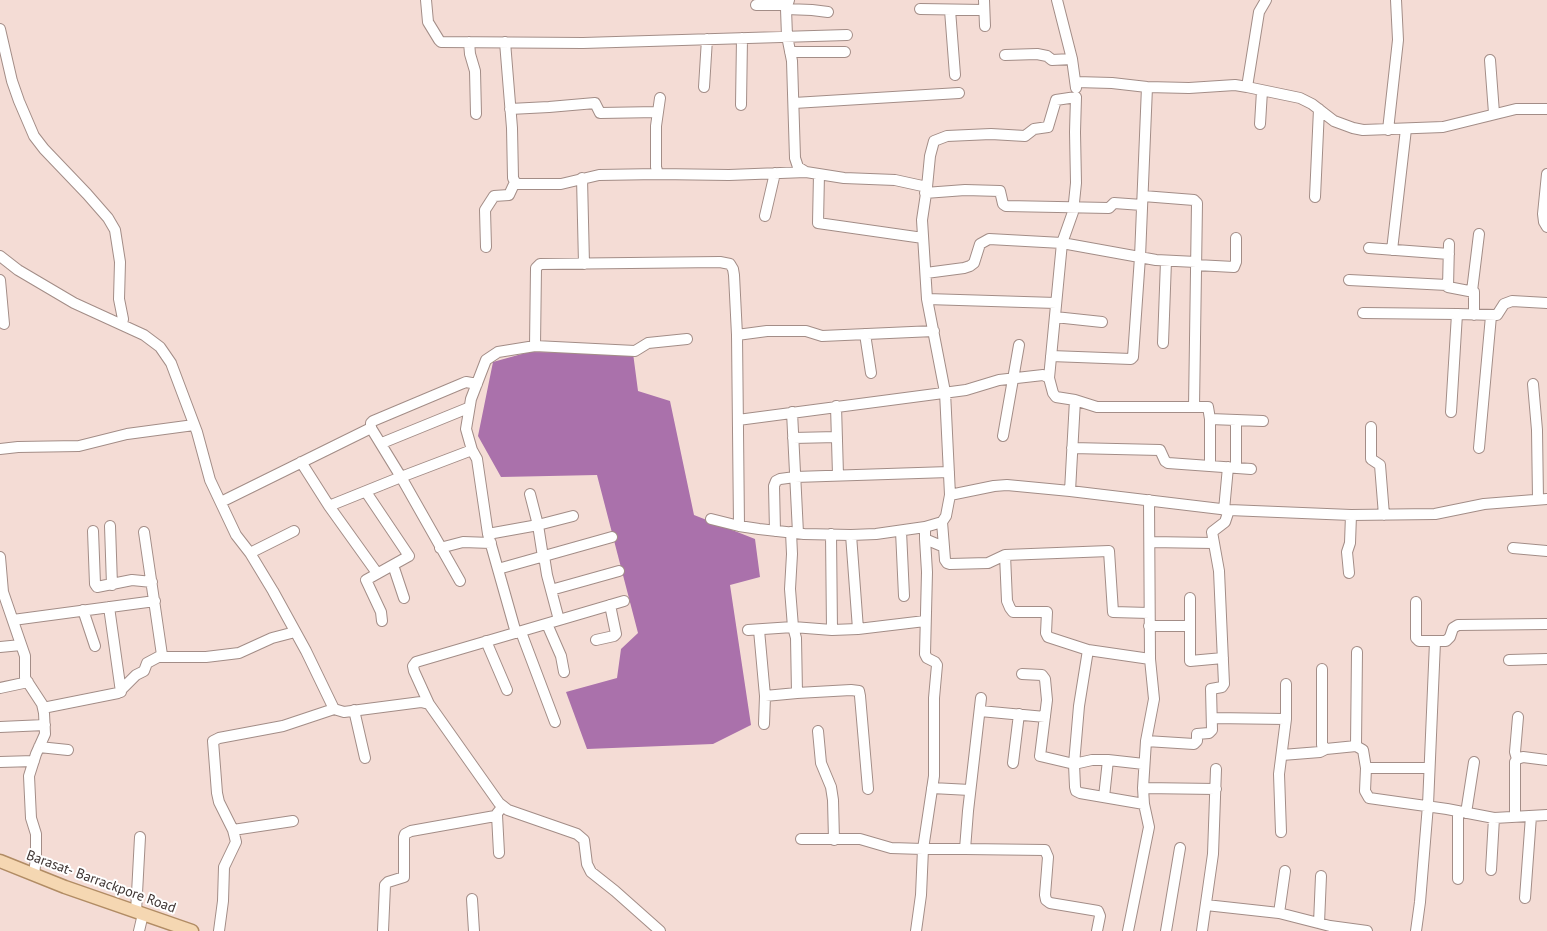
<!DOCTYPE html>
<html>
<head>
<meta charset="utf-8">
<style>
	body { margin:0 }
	canvas { display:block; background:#f4dcd5 }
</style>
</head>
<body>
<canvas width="1547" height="931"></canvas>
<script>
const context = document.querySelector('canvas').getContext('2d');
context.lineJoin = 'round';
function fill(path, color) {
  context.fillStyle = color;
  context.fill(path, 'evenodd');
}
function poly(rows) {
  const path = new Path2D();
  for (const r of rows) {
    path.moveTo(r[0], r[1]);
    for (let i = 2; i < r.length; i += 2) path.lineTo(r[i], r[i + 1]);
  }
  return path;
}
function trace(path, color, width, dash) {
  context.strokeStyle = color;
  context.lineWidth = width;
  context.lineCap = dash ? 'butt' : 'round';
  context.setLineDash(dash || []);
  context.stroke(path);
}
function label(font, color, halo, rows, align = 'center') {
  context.font = font + ' "PT Sans",sans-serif';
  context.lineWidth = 4;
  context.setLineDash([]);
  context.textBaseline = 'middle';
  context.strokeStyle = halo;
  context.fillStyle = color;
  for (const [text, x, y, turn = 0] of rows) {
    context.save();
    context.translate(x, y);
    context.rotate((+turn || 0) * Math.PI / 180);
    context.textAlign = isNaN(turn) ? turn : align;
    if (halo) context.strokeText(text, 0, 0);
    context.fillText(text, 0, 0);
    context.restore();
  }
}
fill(poly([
	[529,352,633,353,638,391,670,401,694,515,755,539,760,577,730,585,751,725,713,744,587,749,566,692,617,678,621,649,638,633,597,475,501,477,478,436,493,362]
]), '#aa71ab');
const minor = poly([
	[426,0,428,22,439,40,441,42,583,43,847,35],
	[789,0,786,9,787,36,792,61,795,158,798,167,806,172,844,178,895,180,927,187,922,220,927,299,945,392,950,495,946,516,942,522,925,527,925,539,944,547,945,560,947,563,950,564,988,563,1005,555,1109,551,1113,612,1149,613],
	[984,0,985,26],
	[1057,0,1072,59],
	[756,5,787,5],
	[786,9,812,10,828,12],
	[920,9,984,10],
	[950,10,955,75],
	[0,29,12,81,19,101,34,136,44,149,87,194,108,218,115,230,120,262,119,299,123,319,122,324],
	[469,42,470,54,475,71,476,114],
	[505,42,512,128,513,178,515,182,518,184,561,184,599,175,658,174],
	[790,52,845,52],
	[1005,55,1037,54,1047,56,1052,60,1072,59,1076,88],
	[1490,60,1494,113],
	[1076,82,1112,83,1147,87,1189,88,1235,85,1247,87,1300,98,1312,104,1334,121,1353,128,1363,130,1443,127,1516,109,1547,109],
	[704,87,707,39],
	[1247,87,1259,12,1266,0],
	[660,98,656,126,656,167,658,174,729,175,806,172],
	[794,103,959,93],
	[741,105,742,38],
	[510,109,549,107,595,103,600,113,658,112],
	[1260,124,1262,91],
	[1388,130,1398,40,1396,0],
	[819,174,818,223,923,238],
	[1547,174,1543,214,1544,222,1547,227],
	[582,178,584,264],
	[927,187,930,156,934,141,947,136,991,134,1025,136,1034,129,1048,127,1056,100,1076,97,1075,132,1076,183,1073,212,1062,243,1049,378],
	[925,193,965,190,1000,191,1003,204,1006,206,1109,208,1114,203,1142,205],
	[1143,196,1194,200,1197,203,1194,407],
	[1315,197,1319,109],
	[765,216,775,173],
	[1449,244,1448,287,1474,292,1474,315],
	[486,247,485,210,494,196,509,195,515,182],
	[1369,248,1449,254],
	[1392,250,1406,129],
	[0,256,18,270,74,303,144,335,160,347,171,363,197,432,210,480,236,535,250,553,273,591,306,651,334,709,344,712,421,702,429,704,499,803,508,810,577,834,584,840,587,864,591,872,615,891,660,931],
	[1196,265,1234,267,1236,262,1236,238],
	[926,273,964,268,970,266,974,263,980,244,989,239,1062,243,1156,260,1196,262],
	[0,280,4,324],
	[1349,280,1447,285],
	[1472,291,1479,234],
	[927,299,1056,303],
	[1363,313,1457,314],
	[1055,317,1102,322],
	[865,334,871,373],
	[737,335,767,331,806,331,822,336,934,331],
	[687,339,648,343,635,351,535,346,536,268,540,264,720,262,730,264,733,269,734,275,737,335,739,526],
	[1163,343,1166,261],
	[1051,356,1131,359,1133,357,1140,257,1147,87],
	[1533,384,1537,430,1538,499],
	[836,406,838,475],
	[792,412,798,533],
	[1451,412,1457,314,1497,315,1504,304,1512,301,1547,303],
	[738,420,966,390,999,380,1043,375,1049,378,1053,393,1056,397,1075,400,1097,407,1208,407,1210,419],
	[1371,427,1371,459,1380,465,1384,515],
	[371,428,371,423,373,421,461,384,466,382,477,384],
	[1003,436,1019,345],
	[793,438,837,437],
	[382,443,468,408],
	[1072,448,1160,450,1165,461,1168,463,1251,469],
	[1479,448,1491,316],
	[0,449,18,447,79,446,127,434,194,425],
	[301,462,329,506,377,573],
	[1210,466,1210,419,1263,421],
	[1236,468,1236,420],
	[1070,491,1075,400],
	[366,492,409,556,366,580,381,612,382,621],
	[530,494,538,525,543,557],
	[950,495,994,486,1007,485,1070,491,1229,510,1351,515,1435,514,1484,504,1547,499],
	[221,502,371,428,401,477,472,450],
	[329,506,401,477,460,581],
	[1224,510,1228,467],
	[711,519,739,526,759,529,804,534,851,535,876,534,925,527],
	[942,522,944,547],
	[110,526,112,585],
	[93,531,95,584,97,587,132,580,152,582],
	[775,531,774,486,776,481,780,479,795,477,949,472],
	[901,531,904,596],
	[791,532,792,554,790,589,793,627,796,638,797,693,851,690,859,691,860,696,868,789],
	[488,534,538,525,573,516],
	[831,534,832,630],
	[851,535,858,629],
	[925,539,927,572,925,654,927,658,935,662,937,665,934,698,934,776,923,849,965,849],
	[1150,542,1213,543],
	[440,548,463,542,491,543],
	[1513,548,1547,551],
	[250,553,294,531],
	[1005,555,1007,601,1010,608,1013,612,1047,612,1046,633,1048,637,1088,650,1150,659],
	[544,556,547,575,559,620],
	[0,557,3,592,25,656,25,678,42,704,44,713,45,734,36,754,29,776,31,818,36,834,36,857,34,875],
	[393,565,404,598],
	[498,569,612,537],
	[1349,573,1347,552,1350,543,1351,515],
	[551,590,619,571],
	[1190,598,1190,661,1223,658],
	[1416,602,1416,638,1419,641,1446,641,1450,637,1453,628,1458,625,1547,624],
	[109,607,121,692],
	[83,610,95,646],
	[13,620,155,601],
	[547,624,561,656,564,672],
	[1149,626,1189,626],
	[748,630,793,627,832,630,858,629,925,621],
	[759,630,765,696],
	[521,632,555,722],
	[516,633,488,534,477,459,472,450,466,429,471,399,486,360,498,352,535,346],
	[596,640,614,636,616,634,610,605],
	[486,641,507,690],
	[0,647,21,645],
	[1088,650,1079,706,1074,764,1092,760,1108,760,1144,764],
	[160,657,206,657,239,653,272,638,295,632],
	[1509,660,1547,659],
	[1322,669,1322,745,1326,749,1356,746,1363,750,1366,768,1365,791,1369,798,1447,809,1494,818,1547,815],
	[1022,674,1042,675,1045,679,1047,700,1040,756,1074,764,1075,787,1076,791,1080,793,1144,804],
	[0,688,28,682],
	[981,698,968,811,965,849,1045,850,1048,857,1045,895,1046,900,1050,903,1098,911,1100,916,1097,931],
	[429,704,414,671,413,666,416,662,624,601],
	[43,708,118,693,136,675,144,671,147,663,162,655,144,532],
	[354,710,365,758],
	[980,711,1045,717],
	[1212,718,1286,719],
	[764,724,765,696,797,693],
	[0,727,45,725],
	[818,731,821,763,831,787,833,800,834,840],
	[1146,741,1194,744,1197,741,1197,734,1209,733,1212,730,1211,689,1222,687,1224,684,1219,571,1212,532,1225,522,1229,510],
	[1356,746,1357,652],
	[39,747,68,750],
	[1282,755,1320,752,1326,749],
	[1517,759,1515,752,1518,717],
	[0,762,34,761],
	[1013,763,1019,714],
	[1366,768,1429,768],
	[932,788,970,790],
	[1143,788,1216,789],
	[1104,797,1108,760],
	[1466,813,1474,762],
	[497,815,499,853],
	[1515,816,1515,762,1517,759,1523,757,1547,760],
	[233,830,293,821],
	[1281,832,1279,774,1286,719,1286,684],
	[801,839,860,839,891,848,923,849,921,895,916,931],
	[1491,870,1494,818],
	[1458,879,1458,811],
	[1525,898,1531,816],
	[472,899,474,931],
	[1206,905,1279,913,1330,926,1367,931],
	[136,912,140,837],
	[1279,913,1285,871],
	[1319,923,1321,876],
	[139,931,143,914],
	[219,931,223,901,224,867,236,842,233,830,219,802,217,793,213,741,219,738,283,726,334,709],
	[383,931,385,885,388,882,404,877,404,837,405,834,411,831,495,816,503,806],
	[1128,931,1149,827,1144,804,1143,788,1146,741,1154,699,1150,659,1149,500],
	[1166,931,1180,848],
	[1202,931,1213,854,1216,769],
	[1416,931,1420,902,1428,805,1435,642]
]);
const major = poly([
	[0,861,65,887,192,931]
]);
trace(minor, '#a38d87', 12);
trace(major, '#b18c64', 15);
trace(minor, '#fff', 10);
trace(major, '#f5d7b2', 12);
label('14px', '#3d3331', '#fff', [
	["Barasat- Barrackpore Road",101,882,20]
]);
</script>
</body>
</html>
